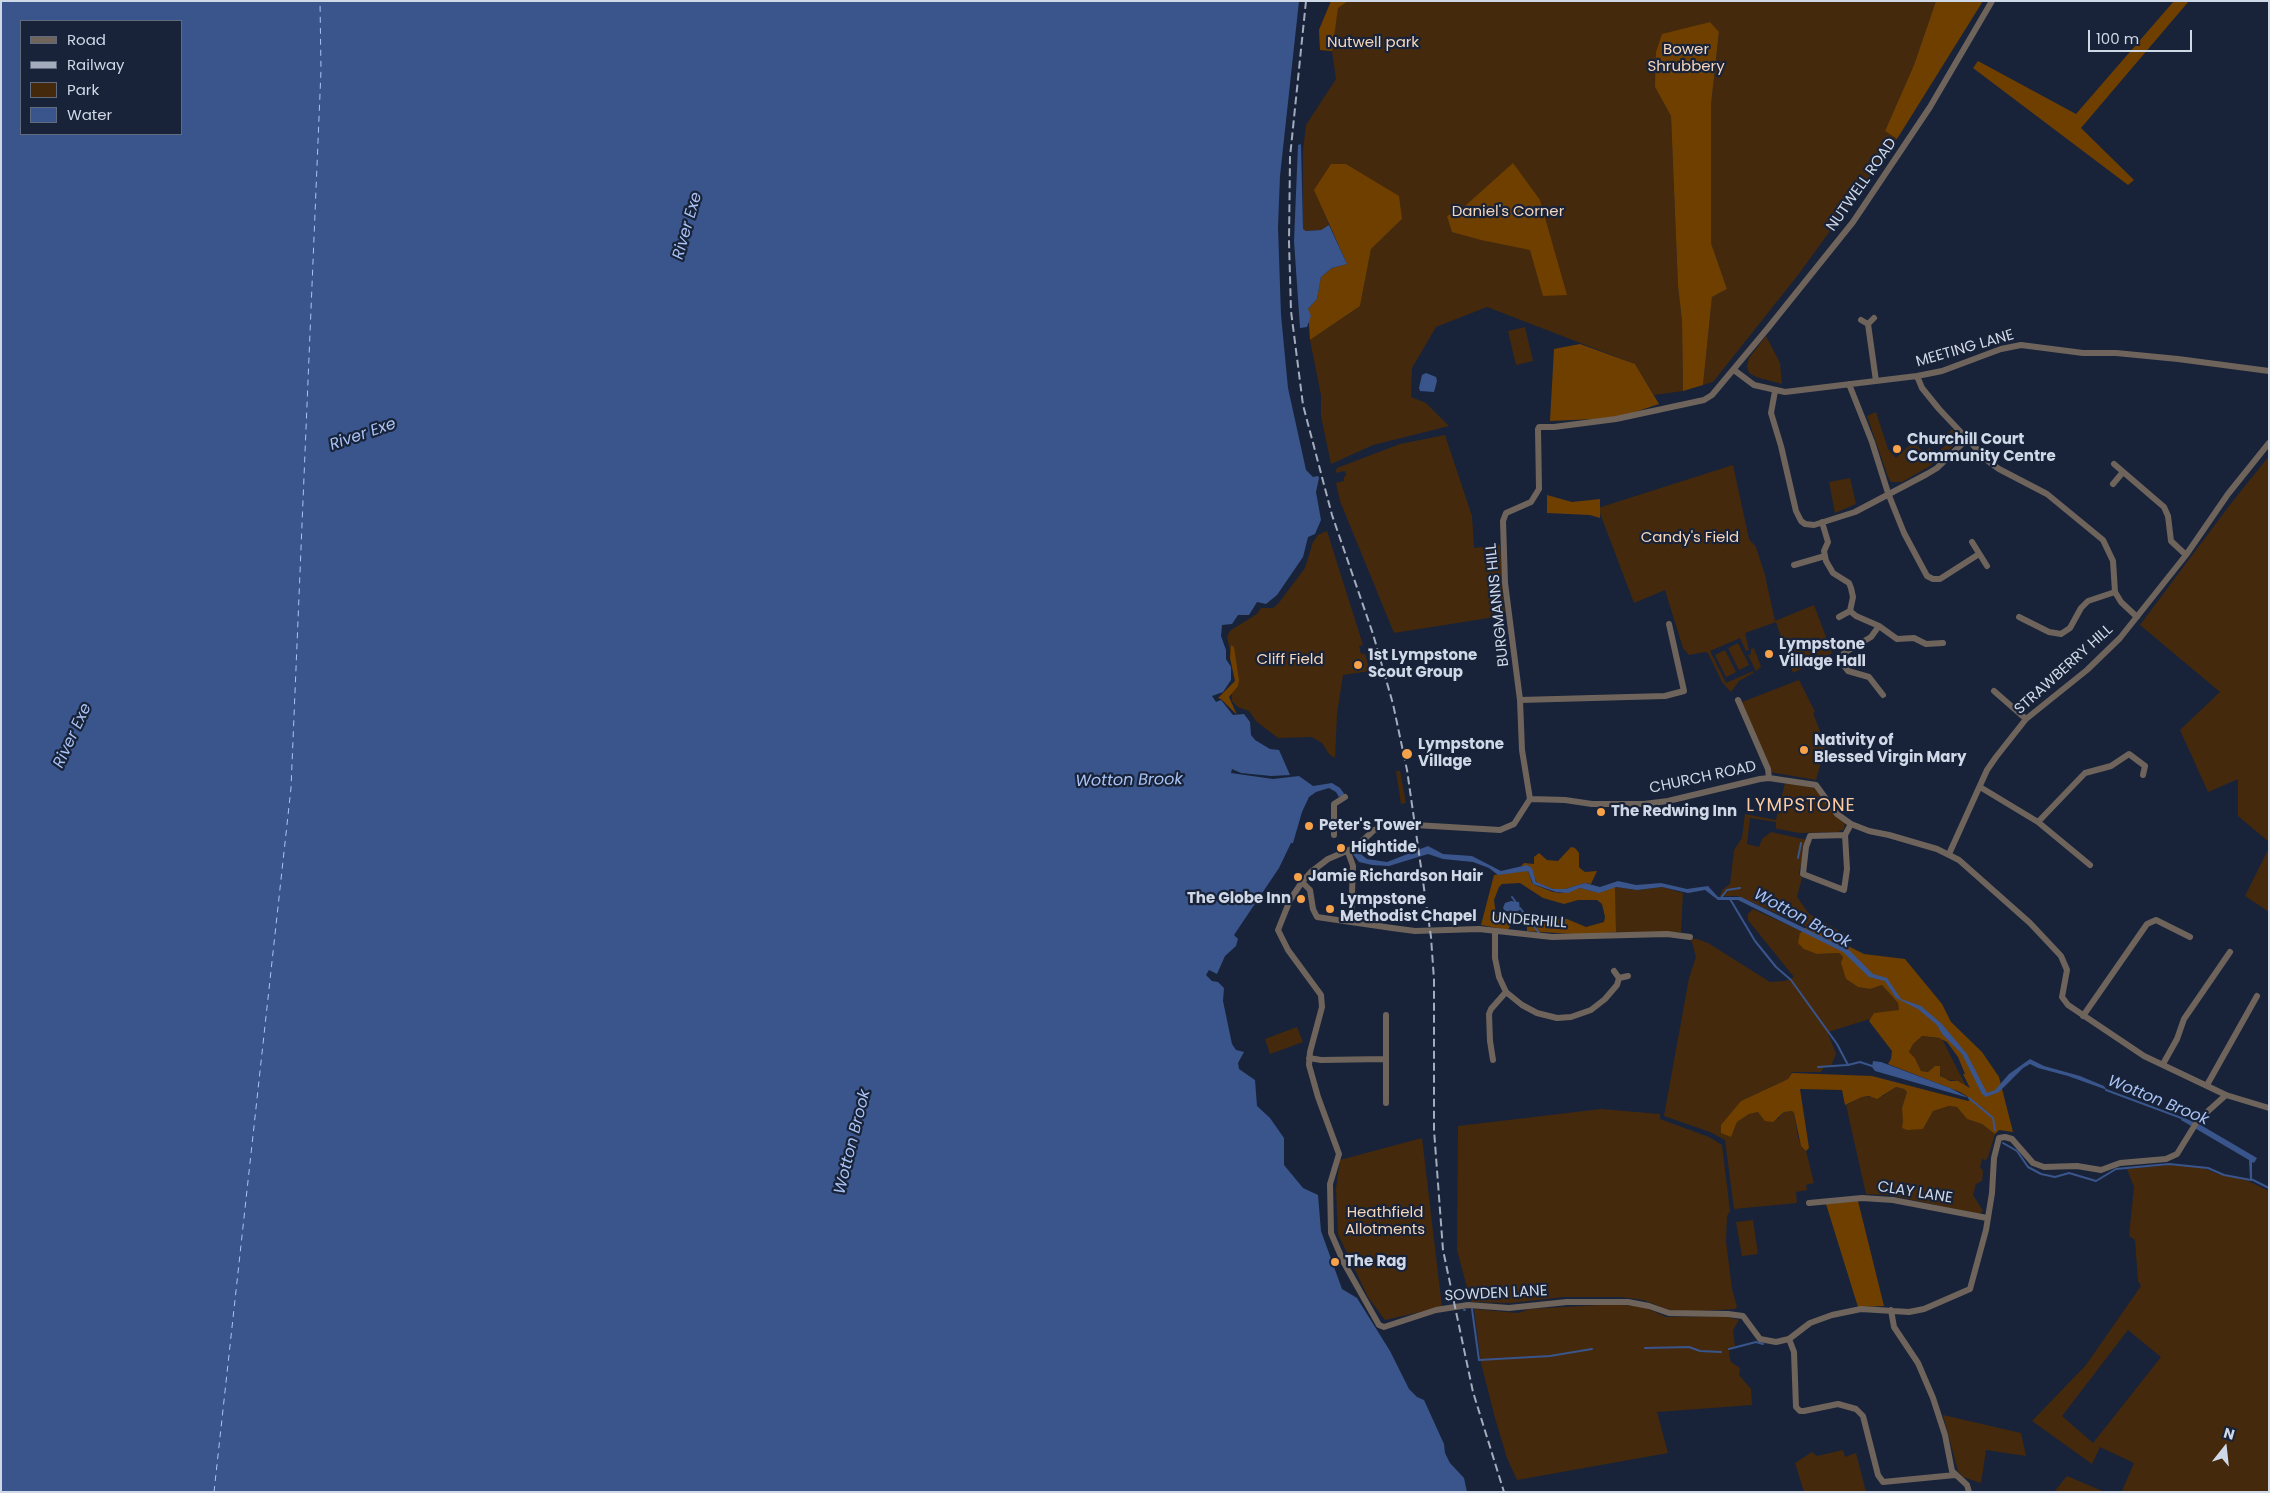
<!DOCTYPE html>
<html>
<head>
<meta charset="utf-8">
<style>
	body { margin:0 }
	#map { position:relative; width:2270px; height:1493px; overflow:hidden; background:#182339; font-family:Poppins,sans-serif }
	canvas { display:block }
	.frame { position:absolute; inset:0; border:2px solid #cfd8e6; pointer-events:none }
	.legend { position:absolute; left:20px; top:20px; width:162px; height:115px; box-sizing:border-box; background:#182339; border:1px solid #616b7e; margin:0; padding:6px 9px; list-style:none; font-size:15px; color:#cfd8e6 }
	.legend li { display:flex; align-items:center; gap:10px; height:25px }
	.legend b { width:25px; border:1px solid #616b7e }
	.north { position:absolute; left:2200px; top:1423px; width:50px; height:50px; -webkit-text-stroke:4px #182339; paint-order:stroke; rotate:16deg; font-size:14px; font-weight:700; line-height:20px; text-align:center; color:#cfd8e6 }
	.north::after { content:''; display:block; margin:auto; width:18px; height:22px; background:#cfd8e6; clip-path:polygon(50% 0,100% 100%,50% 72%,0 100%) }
	.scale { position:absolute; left:2088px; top:30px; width:104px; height:22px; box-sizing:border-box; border:2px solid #cfd8e6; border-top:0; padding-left:6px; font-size:15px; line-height:18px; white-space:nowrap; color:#cfd8e6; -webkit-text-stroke:4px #182339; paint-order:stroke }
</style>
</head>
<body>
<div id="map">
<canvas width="2270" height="1493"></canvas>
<div class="frame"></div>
<ul class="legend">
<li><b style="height:6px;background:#6f645b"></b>Road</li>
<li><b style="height:6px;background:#a3acbc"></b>Railway</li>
<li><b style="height:14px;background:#44290d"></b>Park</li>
<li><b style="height:14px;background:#39558b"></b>Water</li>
</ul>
<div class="north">N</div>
<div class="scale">100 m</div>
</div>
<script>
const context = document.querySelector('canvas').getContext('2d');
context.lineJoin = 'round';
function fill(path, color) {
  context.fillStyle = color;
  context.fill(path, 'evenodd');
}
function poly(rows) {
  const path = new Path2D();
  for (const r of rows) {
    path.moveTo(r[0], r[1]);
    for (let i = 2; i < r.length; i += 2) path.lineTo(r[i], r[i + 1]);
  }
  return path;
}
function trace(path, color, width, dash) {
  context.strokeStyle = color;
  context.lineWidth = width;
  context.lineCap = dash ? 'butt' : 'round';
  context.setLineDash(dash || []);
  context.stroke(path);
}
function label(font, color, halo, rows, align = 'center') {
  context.font = font + ' Poppins,sans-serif';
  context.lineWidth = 4.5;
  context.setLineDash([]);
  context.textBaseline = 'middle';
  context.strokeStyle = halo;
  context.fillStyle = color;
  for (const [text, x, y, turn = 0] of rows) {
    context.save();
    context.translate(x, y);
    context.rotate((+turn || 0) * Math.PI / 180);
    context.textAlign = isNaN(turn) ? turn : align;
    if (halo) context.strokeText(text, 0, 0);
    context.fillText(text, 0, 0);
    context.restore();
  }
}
fill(poly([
	[1331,1,1936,1,1914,65,1885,131,1897,139,1798,275,1713,382,1703,385,1712,297,1727,289,1711,243,1711,105,1719,33,1710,22,1696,26,1655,87,1671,116,1678,286,1682,321,1683,391,1654,395,1635,364,1487,307,1436,327,1412,368,1411,397,1426,403,1449,426,1373,445,1331,464,1321,416,1321,395,1310,340,1360,306,1371,249,1402,219,1315,190,1329,225,1321,230,1306,231,1303,229,1303,151,1306,125,1336,79,1332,51,1320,50,1319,30],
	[1525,327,1533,361,1516,365,1508,331],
	[1766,336,1780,363,1782,384,1756,377,1749,373,1747,366,1749,358],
	[1876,412,1888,449,1896,458,1913,442,1924,452,1929,448,1936,454,1951,440,1946,435,1952,429,1958,439,1951,448,1930,466,1902,482,1891,482,1888,477,1867,416],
	[1445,435,1472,516,1474,548,1500,545,1505,613,1495,617,1394,633,1340,501,1336,483,1344,481,1344,477,1346,476,1345,471,1335,473,1337,468,1400,444],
	[2269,456,2269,842,2238,816,2238,779,2208,792,2180,730,2220,692,2140,625,2229,506],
	[1733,465,1749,539,1756,547,1765,575,1775,621,1814,605,1832,653,1793,673,1776,622,1745,633,1749,650,1746,651,1740,638,1710,651,1726,683,1753,671,1753,673,1739,681,1731,692,1722,682,1708,653,1705,652,1689,655,1683,648,1665,590,1634,603,1598,508],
	[1850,478,1856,504,1835,513,1829,482],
	[1327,531,1363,645,1359,646,1361,654,1365,654,1370,671,1343,675,1337,714,1335,758,1329,754,1322,743,1312,737,1278,738,1256,721,1249,711,1238,707,1232,701,1232,689,1236,681,1227,636,1231,630,1257,614,1261,608,1273,608,1278,604,1305,568,1313,542,1318,535],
	[1738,643,1749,665,1739,670,1728,648],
	[1754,648,1761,667,1756,671,1748,655,1751,654,1751,649],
	[1725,650,1736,672,1726,677,1715,655],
	[1799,680,1815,712,1813,713,1823,739,1827,740,1816,780,1770,772,1742,702],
	[1396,771,1400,771,1406,803,1401,804],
	[1785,783,1815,788,1845,823,1844,829,1838,832,1800,833,1778,829,1776,828,1776,822,1750,818,1747,844,1759,847,1762,839,1771,832,1807,840,1799,873,1802,878,1797,897,1809,914,1852,938,1847,945,1738,896,1720,896,1722,890,1730,884,1734,850,1742,838,1745,814,1776,820],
	[2269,848,2269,912,2245,896],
	[1615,887,1637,890,1662,887,1683,893,1681,932,1616,932],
	[1753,909,1801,931,1800,933,1817,954,1839,953,1843,957,1846,979,1858,987,1870,989,1882,985,1898,1003,1899,1010,1831,1031,1828,1033,1836,1054,1831,1066,1824,1067,1821,1072,1792,1072,1788,1079,1741,1101,1734,1131,1737,1122,1749,1114,1758,1112,1778,1119,1784,1112,1792,1111,1794,1113,1798,1137,1801,1146,1806,1151,1814,1183,1806,1185,1807,1190,1796,1192,1797,1203,1734,1209,1725,1140,1710,1132,1664,1116,1689,978,1696,957,1691,939,1697,939,1708,943,1770,982,1785,981,1794,977,1748,920,1748,914],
	[1297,1027,1303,1042,1270,1054,1265,1039],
	[1922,1036,1942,1039,1966,1086,1958,1081,1944,1079,1933,1067,1928,1072,1921,1071,1915,1058,1909,1052,1913,1044],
	[1896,1087,1904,1089,1907,1092,1902,1108,1904,1121,1902,1128,1923,1129,1933,1111,1949,1106,1957,1107,1967,1119,1982,1124,1995,1134,1988,1157,1986,1160,1982,1159,1980,1167,1983,1171,1982,1181,1976,1184,1973,1195,1983,1211,1979,1214,1889,1195,1866,1194,1846,1105,1862,1097,1883,1096],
	[1601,1109,1660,1114,1660,1119,1709,1137,1722,1145,1730,1211,1727,1216,1726,1241,1732,1289,1737,1307,1735,1309,1680,1312,1669,1310,1643,1300,1620,1297,1563,1297,1511,1303,1471,1302,1457,1250,1458,1126],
	[1422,1138,1442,1307,1385,1320,1368,1297,1338,1234,1336,1189,1340,1160],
	[2169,1165,2201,1167,2218,1174,2246,1180,2269,1191,2269,1492,2114,1492,2122,1491,2134,1463,2100,1447,2092,1464,2032,1421,2086,1365,2141,1286,2138,1281,2135,1240,2129,1236,2134,1187,2127,1169],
	[2128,1330,2161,1357,2093,1443,2062,1416],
	[1753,1220,1758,1254,1742,1256,1736,1222],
	[1616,1304,1644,1307,1666,1317,1724,1316,1739,1320,1733,1330,1735,1346,1729,1348,1729,1355,1731,1362,1740,1368,1739,1375,1751,1389,1752,1405,1657,1412,1668,1453,1517,1480,1507,1458,1495,1418,1481,1363,1474,1309,1518,1313,1530,1309],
	[1943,1415,2021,1433,2026,1456,1986,1450,1981,1483,1963,1477,1958,1471],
	[1843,1450,1845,1457,1856,1453,1866,1492,1804,1492,1795,1463,1812,1452,1817,1456],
	[2067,1476,2105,1492,2054,1492]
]), '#44290d');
fill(poly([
	[1331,1,1348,1,1338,8,1332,51,1320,50,1319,30],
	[1936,1,1983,1,1897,139,1885,131,1914,65],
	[2174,1,2189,1,2081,128,2134,180,2128,185,1973,68,1978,61,2076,114],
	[1710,22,1719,32,1711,105,1711,243,1727,289,1712,297,1703,385,1683,391,1682,321,1678,286,1671,116,1655,87,1656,52,1662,34],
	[1513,163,1540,200,1567,295,1543,296,1530,250,1481,240,1452,232,1447,216,1465,206],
	[1331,164,1346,164,1399,196,1402,219,1371,249,1360,306,1310,340,1308,309,1317,299,1321,277,1332,268,1347,264,1314,190],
	[1580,344,1635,364,1659,404,1617,418,1550,421,1554,349],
	[1547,495,1572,502,1600,499,1600,518,1590,515,1547,513],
	[1231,645,1234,647,1239,680,1238,686,1229,697,1237,715,1221,699,1218,698,1235,681,1230,658],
	[1571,847,1575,848,1579,853,1579,867,1581,869,1585,872,1597,871,1591,884,1585,883,1565,889,1553,889,1537,883,1530,867,1521,866,1524,863,1534,864,1534,857,1539,853,1547,860,1558,861],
	[1523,871,1528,871,1532,883,1535,885,1553,892,1561,893,1580,888,1596,892,1615,887,1616,932,1587,935,1527,931,1527,922,1534,918,1567,919,1586,927,1604,922,1605,917,1602,904,1597,900,1578,900,1564,904,1543,898,1520,883,1502,884,1499,887,1494,900,1496,915,1510,926,1508,930,1481,925,1494,875],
	[1808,926,1864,954,1905,959,1942,1004,1951,1022,1982,1052,1999,1077,2013,1132,1999,1130,1995,1134,1982,1124,1967,1119,1957,1107,1949,1106,1933,1111,1923,1129,1907,1130,1902,1128,1903,1121,1902,1108,1907,1092,1904,1089,1896,1087,1877,1099,1869,1096,1862,1097,1845,1105,1842,1090,1800,1089,1809,1148,1806,1151,1801,1146,1794,1113,1792,1111,1784,1112,1773,1122,1765,1121,1758,1112,1749,1114,1737,1122,1731,1137,1721,1133,1721,1125,1741,1101,1788,1079,1792,1073,1872,1076,1968,1101,1971,1099,1960,1092,1888,1064,1891,1059,1892,1051,1869,1021,1874,1013,1899,1010,1898,1003,1882,985,1870,989,1858,987,1846,979,1841,963,1843,957,1839,953,1817,954,1804,949,1798,943,1800,933],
	[1922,1036,1939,1038,1947,1042,1958,1057,1965,1074,1963,1074,1970,1088,1958,1081,1950,1081,1940,1076,1940,1066,1935,1066,1928,1072,1921,1071,1915,1058,1909,1052,1913,1044],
	[1858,1201,1884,1306,1858,1307,1826,1204]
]), '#6f3f00');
fill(poly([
	[1,1,1299,1,1280,176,1278,227,1281,315,1288,388,1306,470,1313,477,1318,476,1319,478,1316,492,1321,520,1315,534,1308,537,1303,557,1277,595,1266,604,1257,602,1249,615,1238,615,1232,624,1222,625,1221,636,1226,650,1226,659,1231,667,1231,680,1223,692,1212,696,1216,702,1221,700,1233,715,1244,714,1250,722,1251,735,1255,740,1270,749,1279,750,1290,775,1271,776,1241,773,1232,769,1231,773,1273,779,1299,776,1313,786,1332,783,1340,788,1345,795,1339,797,1336,792,1329,788,1316,792,1309,797,1302,812,1293,843,1291,843,1279,868,1234,935,1238,939,1236,946,1225,956,1217,974,1209,970,1206,975,1212,981,1218,982,1224,988,1223,1001,1232,1044,1236,1050,1244,1052,1238,1063,1239,1069,1255,1080,1257,1106,1270,1118,1284,1138,1284,1165,1303,1188,1318,1195,1321,1231,1342,1289,1357,1298,1390,1351,1409,1389,1417,1397,1424,1400,1444,1444,1445,1453,1450,1463,1464,1478,1467,1492,1,1492],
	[21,21,181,21,181,134,21,134],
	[1301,144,1303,229,1306,231,1321,230,1329,225,1347,264,1332,268,1321,277,1317,299,1308,309,1311,316,1307,327,1300,328,1294,241,1298,145],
	[1426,373,1436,377,1437,381,1434,392,1420,391,1419,388,1422,375],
	[1428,846,1443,854,1472,856,1501,871,1527,865,1532,868,1536,882,1553,889,1565,889,1585,883,1600,887,1618,881,1636,885,1661,883,1687,889,1708,886,1718,897,1741,897,1849,950,1873,974,1887,978,1901,999,1921,1006,1942,1024,1967,1054,1987,1093,1995,1090,2009,1074,2030,1059,2044,1066,2080,1076,2104,1086,2107,1090,2068,1076,2038,1068,2030,1064,2023,1068,1999,1092,1986,1097,1982,1094,1962,1054,1942,1034,1937,1025,1918,1009,1896,998,1885,981,1869,977,1843,952,1738,900,1718,900,1705,890,1688,893,1662,887,1637,890,1616,887,1599,893,1580,888,1568,893,1556,892,1533,884,1528,871,1498,875,1489,868,1473,862,1443,859,1428,854,1389,866,1372,865,1359,862,1352,853,1357,851,1367,859,1387,862],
	[1511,901,1519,902,1520,910,1515,912,1505,911,1503,908,1505,903],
	[1873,1061,1881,1062,1950,1088,1969,1098,1875,1071,1872,1067],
	[2182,1117,2199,1124,2257,1158,2254,1163,2252,1162,2252,1181,2250,1180,2249,1160,2181,1120]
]), '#39558b');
trace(poly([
	[1798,858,1801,843],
	[1512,897,1515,901],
	[1720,899,1727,890,1740,888],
	[1730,899,1755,941,1776,967,1791,980,1837,1044,1848,1065,1860,1062,1872,1066],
	[1520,908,1539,933],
	[1818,1067,1847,1065],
	[2106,1090,2184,1119],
	[1969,1098,1993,1118,1995,1130],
	[2003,1143,2017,1151,2028,1167,2041,1174,2055,1177,2069,1173,2096,1181,2116,1169,2169,1164,2208,1168,2224,1175,2251,1180],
	[2251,1179,2269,1188],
	[1472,1309,1479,1360,1550,1356,1592,1349],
	[1464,1310,1465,1310],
	[1645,1348,1689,1347,1700,1351,1721,1352],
	[1729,1349,1756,1342,1763,1344]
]), '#39558b', 2);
trace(poly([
	[214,1492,291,788,321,70,320,1]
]), '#a9c3f4', 1, [6, 5]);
trace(poly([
	[1861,320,1868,324,1874,318],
	[1868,324,1876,381],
	[1734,370,1754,385,1785,392,1917,376,1942,371,2001,349,2021,345,2083,353,2116,353,2178,359,2269,371],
	[1917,376,1922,388,1939,409,1988,461,1999,469,2047,494,2103,540,2113,561,2115,592,2121,602,2137,617],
	[1849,384,1872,442,1888,493,1904,533,1927,576,1933,579,1940,579,1979,554],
	[1775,391,1771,413,1781,446,1796,511,1801,521,1805,524,1814,525,1855,512,1927,474,1937,468,1967,439],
	[2114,464,2164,507,2168,516,2171,541,2186,555],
	[2113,484,2123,472],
	[1822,522,1828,542,1824,551,1826,561,1833,573,1849,583,1851,588,1853,597,1850,611,1856,616,1879,626,1897,639,1914,638,1926,644,1943,643],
	[1972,542,1987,566],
	[1794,565,1825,556],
	[1839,617,1850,611],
	[2019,617,2049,632,2061,634,2070,628,2081,608,2088,601,2115,592],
	[1879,626,1871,637,1844,653,1841,658,1842,663,1848,671,1869,677,1883,695],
	[1994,691,2026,719],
	[1520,700,1665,696,1684,691,1669,624],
	[1738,700,1768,769,1769,778],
	[1980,787,2038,822,2090,865],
	[1530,799,1514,824,1500,830,1398,824,1388,825,1374,830,1356,847,1328,859,1311,872,1302,882,1290,900,1278,930,1288,950,1321,995,1322,1007,1310,1052,1309,1065,1318,1097,1339,1154,1330,1184,1331,1233,1344,1263,1379,1325,1384,1327,1436,1310,1468,1305,1509,1308,1567,1302,1628,1302,1649,1306,1669,1313,1728,1314,1743,1316,1760,1339,1776,1342,1789,1339,1810,1323,1832,1315,1861,1309,1909,1312,1924,1309,1970,1289,1986,1230,1992,1193,1994,1158,1999,1138,2005,1137,2012,1139,2033,1163,2044,1167,2077,1166,2101,1170,2120,1163,2166,1159,2177,1154,2198,1120,2226,1095],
	[1530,799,1522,750,1520,700,1505,583,1503,521,1506,513,1531,502,1539,489,1538,429,1539,427,1554,427,1616,419,1704,400,1712,395,1768,328,1853,222,1930,107,1992,1],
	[1530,799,1565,800,1592,804,1644,804,1668,801,1760,779,1769,778,1816,785,1837,814,1851,824,1869,831,1889,835,1937,849,1959,860,2030,923,2061,956,2067,970,2062,997,2068,1005,2144,1056,2226,1095,2269,1108],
	[2038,822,2085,773,2111,766,2129,754,2145,766,2143,775],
	[1334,835,1334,804,1345,797],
	[1845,835,1810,836,1806,847,1803,874,1844,890,1847,869,1845,835,1851,824],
	[1348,852,1353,866,1351,921],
	[1949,854,1987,770,1996,757,2026,719,2087,670,2120,638,2186,555,2228,494,2269,443],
	[1302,882,1310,890,1313,909,1317,917,1392,928,1415,931,1479,929,1552,937,1667,934,1690,937],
	[1495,932,1495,958,1499,977,1506,992,1522,1005,1537,1013,1557,1018,1571,1017,1591,1010,1605,999,1617,985,1619,978],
	[1614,971,1619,978,1628,976],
	[2083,1016,2147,924,2156,920,2190,937],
	[1309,1058,1321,1060,1385,1059],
	[1493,1060,1490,1041,1489,1014,1491,1009,1506,992],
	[2163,1064,2177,1039,2184,1019,2230,952],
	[2207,1085,2257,996],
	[1386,1103,1386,1015],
	[1809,1203,1862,1198,1893,1200,1987,1218],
	[1891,1310,1894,1327,1918,1363,1933,1398,1945,1435,1952,1471,1967,1485,1969,1492],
	[1789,1339,1794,1352,1796,1407,1800,1411,1804,1411,1838,1404,1856,1409,1863,1416,1878,1475,1883,1482,1955,1475]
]), '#6f645b', 6);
trace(poly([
	[1306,1,1290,157,1289,242,1291,311,1303,405,1332,515,1373,634,1393,704,1407,770,1431,937,1434,980,1434,1130,1443,1250,1473,1392,1504,1492]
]), '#a3acbc', 2, [8, 4]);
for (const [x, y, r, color] of [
	[1897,449,5,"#f7a149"],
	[1769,654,5,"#f7a149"],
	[1358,665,5,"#f7a149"],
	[1804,750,5,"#f7a149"],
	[1407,754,6,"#f7a149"],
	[1601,812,5,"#f7a149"],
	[1309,826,5,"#f7a149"],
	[1341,848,5,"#f7a149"],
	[1298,877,5,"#f7a149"],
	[1301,899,5,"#f7a149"],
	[1330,909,5,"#f7a149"],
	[1335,1262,5,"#f7a149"]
]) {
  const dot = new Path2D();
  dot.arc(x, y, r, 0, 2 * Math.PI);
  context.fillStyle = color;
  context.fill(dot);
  trace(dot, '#182339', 2);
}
label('15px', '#f5d6bb', '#182339', [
	["Nutwell park",1373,43],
	["Bower",1686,50],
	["Shrubbery",1686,67],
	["Daniel's Corner",1508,212],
	["Candy's Field",1690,538],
	["Cliff Field",1290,660],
	["Heathfield",1385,1213],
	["Allotments",1385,1230]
]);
label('15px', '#cfd8e6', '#182339', [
	["NUTWELL ROAD",1862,185,-55],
	["MEETING LANE",1965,349,-16],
	["BURGMANNS HILL",1498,605,-96],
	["STRAWBERRY HILL",2064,670,-42],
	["CHURCH ROAD",1703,778,-12],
	["UNDERHILL",1529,921,4],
	["CLAY LANE",1915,1193,9],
	["SOWDEN LANE",1496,1294,-3]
]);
label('bold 15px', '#cfd8e6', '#182339', [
	["Churchill Court",1907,440],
	["Community Centre",1907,457],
	["Lympstone",1779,645],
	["Village Hall",1779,662],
	["1st Lympstone",1368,656],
	["Scout Group",1368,673],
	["Nativity of",1814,741],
	["Blessed Virgin Mary",1814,758],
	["Lympstone",1418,745],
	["Village",1418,762],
	["The Redwing Inn",1611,812],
	["Peter's Tower",1319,826],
	["Hightide",1351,848],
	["Jamie Richardson Hair",1308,877],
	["The Globe Inn",1291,899,"right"],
	["Lympstone",1340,900],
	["Methodist Chapel",1340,917],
	["The Rag",1345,1262]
], 'left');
label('italic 16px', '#a9c3f4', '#182339', [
	["River Exe",688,226,-74],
	["River Exe",363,435,-19],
	["River Exe",73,736,-65],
	["Wotton Brook",1129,781,-1],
	["Wotton Brook",1802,919,28],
	["Wotton Brook",2158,1101,22],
	["Wotton Brook",853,1142,-76]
]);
context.letterSpacing = '1px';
label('18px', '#fccb9f', '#182339', [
	["LYMPSTONE",1801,806]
]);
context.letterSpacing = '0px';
</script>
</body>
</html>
